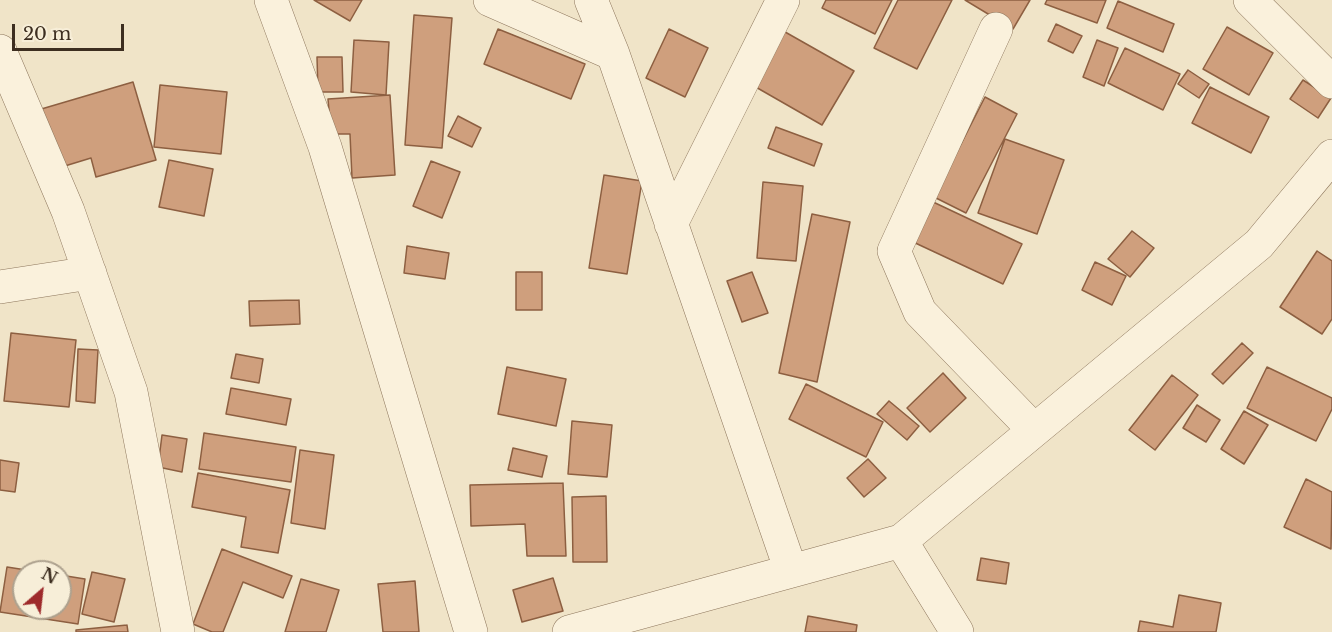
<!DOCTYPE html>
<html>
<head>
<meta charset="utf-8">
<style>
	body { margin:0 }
	#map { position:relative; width:1332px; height:632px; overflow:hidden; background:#f0e4c8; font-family:"Libre Baskerville",serif }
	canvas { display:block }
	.north { position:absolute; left:12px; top:560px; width:60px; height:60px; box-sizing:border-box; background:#f7eed8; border:2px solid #ada18e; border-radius:50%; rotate:28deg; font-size:16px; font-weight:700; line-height:24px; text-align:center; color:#3d2e20 }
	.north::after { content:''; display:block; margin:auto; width:21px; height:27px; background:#9e2a2b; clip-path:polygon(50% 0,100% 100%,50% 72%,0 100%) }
	.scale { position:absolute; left:12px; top:24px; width:112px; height:27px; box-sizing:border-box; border:3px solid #3d2e20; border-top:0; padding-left:8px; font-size:18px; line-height:21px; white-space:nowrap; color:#3d2e20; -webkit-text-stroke:4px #f7eed8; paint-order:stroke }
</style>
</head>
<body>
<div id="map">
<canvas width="1332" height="632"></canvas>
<div class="north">N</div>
<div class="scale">20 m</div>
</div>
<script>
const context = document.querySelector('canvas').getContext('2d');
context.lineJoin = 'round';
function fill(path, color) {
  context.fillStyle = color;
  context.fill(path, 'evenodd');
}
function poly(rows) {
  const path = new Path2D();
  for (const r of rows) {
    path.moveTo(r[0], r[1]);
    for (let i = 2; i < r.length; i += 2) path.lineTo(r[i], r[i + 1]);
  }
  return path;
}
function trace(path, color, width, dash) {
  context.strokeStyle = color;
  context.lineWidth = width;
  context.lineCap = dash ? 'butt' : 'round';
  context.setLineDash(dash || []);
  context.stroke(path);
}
const building = poly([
	[314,0,362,0,350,21,314,0],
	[826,0,892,0,875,34,822,8,826,0],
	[898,0,952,0,917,69,874,48,898,0],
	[965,0,1030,0,1013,29,965,0],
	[1047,0,1106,0,1097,23,1045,4,1047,0],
	[1118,1,1174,24,1163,52,1107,28,1118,1],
	[414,15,452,18,442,148,405,145,414,15],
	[771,24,854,71,822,125,740,78,771,24],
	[1056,24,1082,36,1073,53,1048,41,1056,24],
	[1227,27,1273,53,1249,95,1203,69,1227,27],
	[498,29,585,64,571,99,484,64,498,29],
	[669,29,708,48,685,97,646,78,669,29],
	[354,40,389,42,386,95,351,92,354,40],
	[1097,40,1118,48,1104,86,1083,77,1097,40],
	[1125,48,1180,74,1163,110,1108,83,1125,48],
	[317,57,342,57,343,92,318,92,317,57],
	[1188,70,1209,84,1199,98,1178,84,1188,70],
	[1303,80,1331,98,1318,118,1290,99,1303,80],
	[133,82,156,160,96,177,91,158,55,169,38,110,133,82],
	[160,85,227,92,221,154,154,147,160,85],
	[1210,87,1269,117,1251,153,1192,123,1210,87],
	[390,95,395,175,352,178,350,134,331,134,328,99,390,95],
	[985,97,1017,114,966,213,934,197,985,97],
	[458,116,481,128,472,147,448,136,458,116],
	[776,127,822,144,814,166,768,148,776,127],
	[1005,139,1064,160,1037,234,978,213,1005,139],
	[169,160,213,169,204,216,159,207,169,160],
	[431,161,460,172,442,218,413,206,431,161],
	[604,175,642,181,627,274,589,268,604,175],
	[763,182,803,186,796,261,757,258,763,182],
	[931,201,1022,244,1003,284,911,241,931,201],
	[812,214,850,222,817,382,779,373,812,214],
	[1132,231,1154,248,1130,277,1108,259,1132,231],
	[407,246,449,253,445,279,404,273,407,246],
	[1317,251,1332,261,1332,319,1322,334,1280,307,1317,251],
	[1095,262,1126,276,1112,305,1082,290,1095,262],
	[516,272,542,272,542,310,516,310,516,272],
	[752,272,768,313,742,322,727,281,752,272],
	[299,300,300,324,250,326,249,301,299,300],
	[11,333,76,340,69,407,4,401,11,333],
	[1242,343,1253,353,1223,384,1212,374,1242,343],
	[78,349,98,350,95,403,76,401,78,349],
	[236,354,263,359,259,383,231,378,236,354],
	[507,367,566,379,556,426,498,414,507,367],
	[1267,367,1332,398,1332,409,1316,441,1247,408,1267,367],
	[943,373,966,398,930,432,907,408,943,373],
	[1172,375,1198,395,1155,450,1129,430,1172,375],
	[806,384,883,422,866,457,789,419,806,384],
	[231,388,291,399,286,425,226,414,231,388],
	[889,401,919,426,907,440,877,414,889,401],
	[1197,405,1220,420,1206,442,1183,428,1197,405],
	[1244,411,1268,425,1244,464,1221,449,1244,411],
	[572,421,612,425,607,477,568,474,572,421],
	[204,433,296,447,291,482,199,469,204,433],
	[162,435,187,439,182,472,158,467,162,435],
	[513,448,547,456,542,477,508,470,513,448],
	[300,450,334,455,325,529,291,523,300,450],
	[868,459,886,478,864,497,847,478,868,459],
	[0,460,19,463,15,492,0,490,0,460],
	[198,473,290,490,278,553,241,547,246,517,192,507,198,473],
	[1306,479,1332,492,1331,549,1284,527,1306,479],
	[563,483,566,556,527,556,525,524,471,526,470,485,563,483],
	[606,496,607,562,573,562,572,497,606,496],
	[222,549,292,576,283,598,243,582,223,632,212,632,193,624,222,549],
	[981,558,1009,563,1006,584,977,580,981,558],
	[7,567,39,572,24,572,24,608,60,608,60,575,85,579,78,624,0,612,7,567],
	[92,572,125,579,114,622,82,614,92,572],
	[553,578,563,611,522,622,513,590,553,578],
	[301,579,339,590,326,632,285,632,301,579],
	[415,581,419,632,383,632,378,584,415,581],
	[1179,595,1221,603,1216,632,1138,632,1140,621,1173,627,1179,595],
	[808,616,857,625,856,632,805,632,808,616],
	[127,625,128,632,76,632,76,630,127,625]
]);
fill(building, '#cf9f7d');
trace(building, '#8d5f41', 1.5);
const minor = poly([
	[271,0,325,147,471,632],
	[490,0,613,54],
	[591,0,613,54,791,571],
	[1250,0,1332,82],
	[996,29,894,251,920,312,1034,430],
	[0,51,68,211,131,392,178,632],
	[671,224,783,0],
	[0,287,90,273],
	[901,541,957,632],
	[569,632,901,541,1259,244,1332,156]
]);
trace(minor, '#8d765c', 34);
trace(minor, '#faf1dc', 33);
</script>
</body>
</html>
